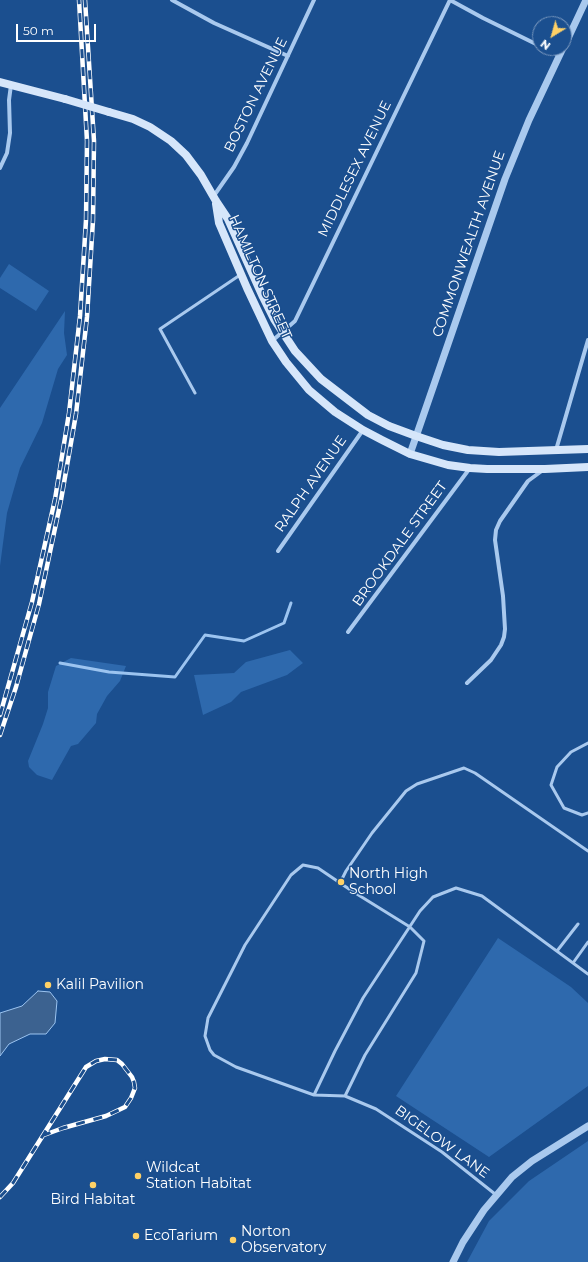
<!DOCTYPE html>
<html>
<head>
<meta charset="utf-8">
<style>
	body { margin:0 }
	#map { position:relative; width:588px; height:1262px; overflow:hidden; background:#1b4f8f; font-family:Montserrat,sans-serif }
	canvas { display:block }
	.north { position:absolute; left:532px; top:16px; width:40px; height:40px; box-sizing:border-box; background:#1b4f8f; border:1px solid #7695bc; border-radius:50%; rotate:217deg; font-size:11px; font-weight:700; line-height:16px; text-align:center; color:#fff }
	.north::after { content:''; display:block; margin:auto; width:14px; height:18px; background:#ffd166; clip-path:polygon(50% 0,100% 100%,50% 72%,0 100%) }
	.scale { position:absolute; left:16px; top:24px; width:80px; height:18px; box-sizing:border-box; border:2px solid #fff; border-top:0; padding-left:5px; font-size:12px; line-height:14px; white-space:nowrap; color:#fff; -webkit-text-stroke:3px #1b4f8f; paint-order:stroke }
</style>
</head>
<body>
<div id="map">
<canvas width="588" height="1262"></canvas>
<div class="north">N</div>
<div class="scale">50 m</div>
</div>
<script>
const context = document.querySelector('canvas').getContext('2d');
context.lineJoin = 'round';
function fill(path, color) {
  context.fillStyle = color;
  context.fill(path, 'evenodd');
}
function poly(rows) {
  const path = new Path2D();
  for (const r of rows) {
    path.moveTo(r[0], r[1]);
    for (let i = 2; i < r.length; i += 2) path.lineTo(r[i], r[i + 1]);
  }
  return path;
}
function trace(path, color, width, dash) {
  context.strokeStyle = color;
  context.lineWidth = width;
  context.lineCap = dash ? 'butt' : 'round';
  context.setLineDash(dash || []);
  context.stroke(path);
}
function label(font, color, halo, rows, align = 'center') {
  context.font = font + ' Montserrat,sans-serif';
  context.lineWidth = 3;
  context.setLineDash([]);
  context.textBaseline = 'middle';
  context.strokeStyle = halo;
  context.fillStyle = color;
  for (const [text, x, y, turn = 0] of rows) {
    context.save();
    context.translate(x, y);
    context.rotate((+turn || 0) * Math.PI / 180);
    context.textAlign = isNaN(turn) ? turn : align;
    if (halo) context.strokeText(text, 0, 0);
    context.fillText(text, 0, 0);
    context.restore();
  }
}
fill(poly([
	[9,264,49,291,36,311,0,288,0,278],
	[65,311,64,333,67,355,58,369,42,423,20,468,7,513,0,566,0,408],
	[290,650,303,663,287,675,241,692,231,702,203,715,194,675,234,673,246,662],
	[71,658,126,666,120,681,107,696,97,714,96,723,78,744,71,746,52,780,37,775,29,767,28,761,43,724,48,708,48,692,56,666],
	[498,938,571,987,588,1003,588,1086,489,1157,396,1096],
	[588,1141,588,1262,467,1262,489,1221,529,1181]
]), '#2e69ad');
const water = poly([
	[38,991,50,992,57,1001,55,1023,46,1034,30,1034,9,1044,0,1056,0,1013,22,1006,38,991]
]);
fill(water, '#3c6290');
trace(water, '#9cc4f0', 1);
trace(poly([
	[60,663,109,672,175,677,205,635,244,641,284,623,291,603]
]), '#9cc4f0', 3);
trace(poly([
	[195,393,160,329,240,275],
	[588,743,571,752,557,767,551,785,564,808,582,815,588,813],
	[303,865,318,868,352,891,410,927,424,941,416,973,365,1055,345,1096,314,1095,236,1067,214,1055,210,1050,205,1036,208,1018,245,945,291,875,303,865],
	[340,883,346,871,372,833,406,791,417,784,464,768,475,773,588,851],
	[557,951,578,924],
	[573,963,588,942],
	[314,1095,335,1051,363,998,420,911,433,897,456,888,482,896,588,974],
	[345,1096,376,1109,442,1152,495,1194]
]), '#a9c9ee', 3);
trace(poly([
	[172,0,214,23,288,56],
	[450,0,483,18,540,46],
	[545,48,560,56],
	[0,168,7,153,10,133,9,100,11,85],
	[213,197,234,167,247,143,314,0],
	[272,341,295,321,450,0],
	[556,450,588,340],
	[278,551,363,430],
	[348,632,470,468],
	[467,683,491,660,501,645,504,637,505,629,503,596,495,540,496,530,500,521,528,481,543,470]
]), '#a9c9ee', 4);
trace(poly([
	[564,47,586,0],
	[410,454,505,179,529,120,563,48],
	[453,1262,463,1242,484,1210,512,1177,532,1161,588,1126]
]), '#a9c9ee', 7);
trace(poly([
	[0,82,65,99],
	[109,112,133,119,150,127,171,141,186,155,201,175,216,201,228,219,263,297,274,319,295,351,321,379,368,415,389,426,416,436,443,445,468,450,499,452,588,449],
	[216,204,219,223,247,288,272,341,286,362,309,390,335,412,363,430,382,440,410,454,448,465,470,468,487,469,545,469,588,467]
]), '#d6e6fa', 8);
const rail = poly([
	[0,715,32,602,55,499,69,413,80,316,86,220,87,141,79,0],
	[0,735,16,687,39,604,61,500,76,414,87,317,93,220,94,141,85,0],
	[0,1197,13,1183,86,1067,96,1061,105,1059,117,1060,122,1064,132,1077,134,1082,135,1088,131,1098,125,1107,106,1116,63,1128,44,1135]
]);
trace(rail, '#fff', 4.5);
trace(rail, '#1b4f8f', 3, [9]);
trace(poly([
	[65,99,109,112]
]), '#d6e6fa', 8);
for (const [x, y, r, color] of [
	[341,882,4,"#ffd166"],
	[48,985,4,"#ffd166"],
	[138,1176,4,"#ffd166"],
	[93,1185,4,"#ffd166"],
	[136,1236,4,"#ffd166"],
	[233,1240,4,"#ffd166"]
]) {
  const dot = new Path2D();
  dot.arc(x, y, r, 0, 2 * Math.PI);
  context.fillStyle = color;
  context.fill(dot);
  trace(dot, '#1b4f8f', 1.5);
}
label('14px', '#fff', '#1b4f8f', [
	["BOSTON AVENUE",256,95,-64],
	["MIDDLESEX AVENUE",355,169,-64],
	["COMMONWEALTH AVENUE",469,244,-71],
	["HAMILTON STREET",260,277,66],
	["RALPH AVENUE",311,484,-55],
	["BROOKDALE STREET",400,544,-54],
	["BIGELOW LANE",442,1142,36]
]);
label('14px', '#fff', '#1b4f8f', [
	["North High",349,874],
	["School",349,890],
	["Kalil Pavilion",56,985],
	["Wildcat",146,1168],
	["Station Habitat",146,1184],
	["Bird Habitat",93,1200,"center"],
	["Norton",241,1232],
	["Observatory",241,1248],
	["EcoTarium",144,1236]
], 'left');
</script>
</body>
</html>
